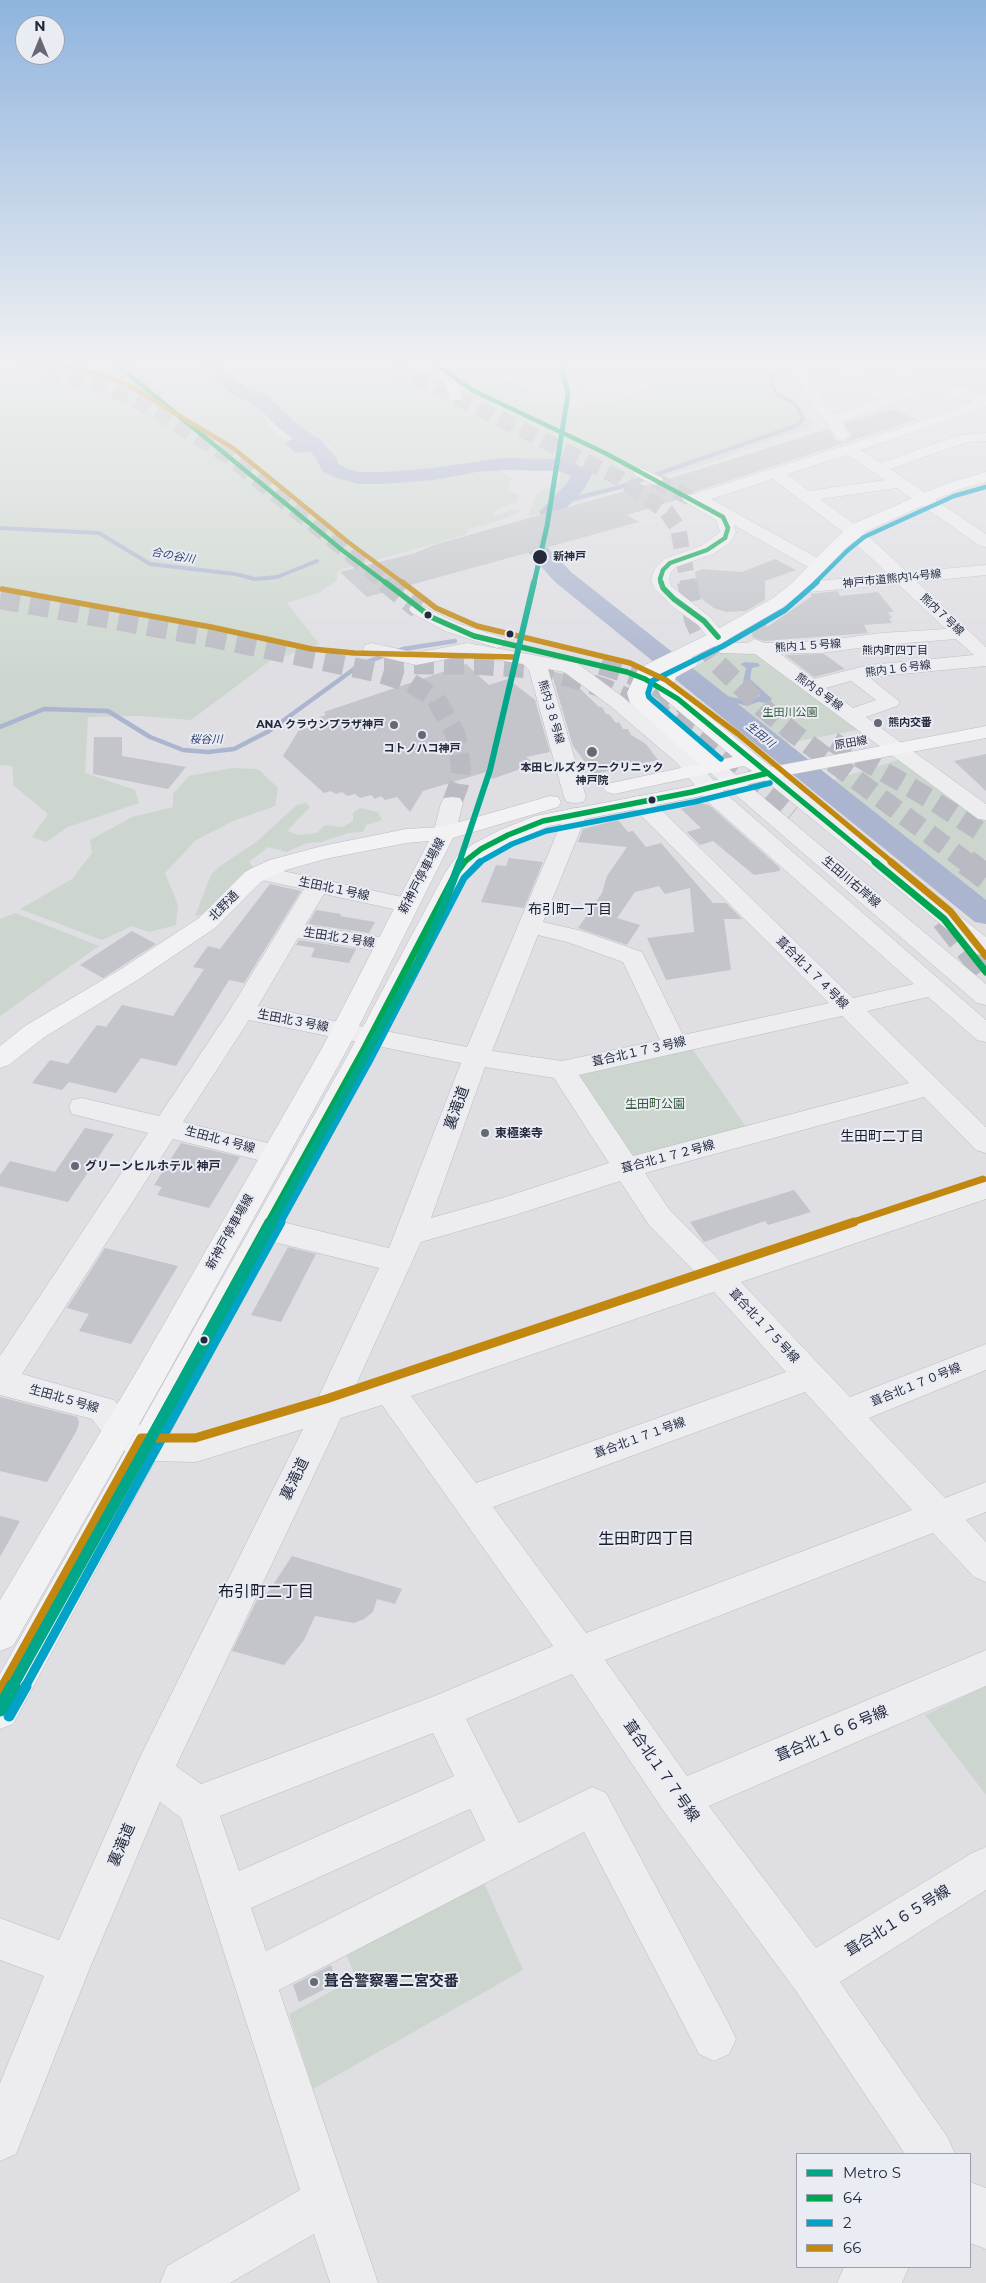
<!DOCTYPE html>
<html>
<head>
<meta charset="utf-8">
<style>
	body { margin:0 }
	#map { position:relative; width:986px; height:2283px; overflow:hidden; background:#dedee3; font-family:Montserrat,sans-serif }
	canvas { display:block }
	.legend { position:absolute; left:796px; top:2153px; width:175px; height:115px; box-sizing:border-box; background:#eaecf4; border:1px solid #9b9eaa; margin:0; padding:6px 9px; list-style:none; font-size:15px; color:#25293c }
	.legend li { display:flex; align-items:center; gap:10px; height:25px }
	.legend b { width:25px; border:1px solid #9b9eaa }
	.north { position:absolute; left:15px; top:15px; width:50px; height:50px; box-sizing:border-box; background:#eaecf4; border:1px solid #9b9eaa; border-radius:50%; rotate:0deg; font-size:14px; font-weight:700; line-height:20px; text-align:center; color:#25293c }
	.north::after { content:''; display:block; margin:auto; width:18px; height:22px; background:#666876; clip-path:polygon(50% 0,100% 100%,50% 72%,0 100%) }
</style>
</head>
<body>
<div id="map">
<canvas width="986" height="2283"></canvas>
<ul class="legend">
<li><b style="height:6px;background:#02a78a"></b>Metro S</li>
<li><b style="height:6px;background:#00a651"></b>64</li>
<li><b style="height:6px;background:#02a3c7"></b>2</li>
<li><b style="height:6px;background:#c2870f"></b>66</li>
</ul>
<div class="north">N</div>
</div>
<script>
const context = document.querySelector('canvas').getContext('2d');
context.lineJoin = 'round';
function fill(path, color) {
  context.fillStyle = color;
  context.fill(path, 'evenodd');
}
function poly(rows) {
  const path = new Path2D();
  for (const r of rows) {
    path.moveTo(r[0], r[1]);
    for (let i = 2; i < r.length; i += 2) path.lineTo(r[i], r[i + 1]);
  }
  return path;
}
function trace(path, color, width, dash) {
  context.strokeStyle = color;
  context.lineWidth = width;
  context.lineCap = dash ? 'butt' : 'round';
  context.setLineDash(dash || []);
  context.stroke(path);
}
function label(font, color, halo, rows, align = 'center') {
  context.font = font + ' Montserrat,"Noto Sans JP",sans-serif';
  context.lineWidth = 4;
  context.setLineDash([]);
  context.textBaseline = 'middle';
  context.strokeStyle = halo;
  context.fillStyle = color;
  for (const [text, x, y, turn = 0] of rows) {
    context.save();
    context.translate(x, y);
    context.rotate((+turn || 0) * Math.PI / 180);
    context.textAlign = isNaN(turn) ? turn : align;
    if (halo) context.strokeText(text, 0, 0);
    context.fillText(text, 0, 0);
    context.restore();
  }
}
fill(poly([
	[0,365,216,365,232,386,261,410,275,435,300,444,337,451,309,433,290,426,225,365,504,365,496,368,498,377,524,386,532,393,518,402,527,406,545,400,573,407,619,400,648,386,663,372,644,367,579,391,563,377,519,365,773,365,770,381,774,395,788,403,811,421,809,429,792,433,703,465,528,517,536,494,560,483,560,472,543,466,487,462,508,475,511,479,509,490,519,495,517,502,498,509,493,514,497,515,514,509,520,510,518,513,496,522,469,529,466,535,337,571,337,580,319,593,287,603,319,644,270,661,191,720,142,716,88,717,85,773,135,790,139,803,68,827,46,842,32,837,48,814,14,786,12,766,0,765],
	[952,365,986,365,986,393,950,383,953,381,946,379,960,372],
	[718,652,756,652,862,729,783,744,689,671],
	[901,759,986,821,986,905,830,781],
	[232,768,258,769,278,788,275,806,233,821,196,840,165,873,178,905,176,925,149,932,132,926,102,940,20,909,72,879,92,853,90,840,132,817,173,807,173,794,189,776],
	[306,803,310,807,287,831,299,835,317,833,325,825,343,827,353,821,353,813,360,808,378,812,382,820,366,825,363,832,348,833,321,842,307,843,287,852,268,847,249,862,254,868,205,914,195,916,211,875,220,866,256,842,297,805],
	[15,913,99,946,0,1016,0,919],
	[691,1047,748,1130,642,1158,629,1153,577,1076,579,1071],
	[986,1686,986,1795,925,1715],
	[479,1872,523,1970,313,2089,289,2014,356,1978,341,1942]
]), '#ccd6ce');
fill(poly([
	[311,436,320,439,326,449,296,453,284,443,297,437],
	[745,662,758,663,760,666,752,668,750,679,772,699,769,703,758,702,747,706,733,702,727,696,749,701,760,696,758,692,743,682,746,668,740,664]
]), '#abb5cf');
trace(poly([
	[560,502,620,487,798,425,803,419,798,408,792,402,776,394,771,381,780,365],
	[0,528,99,533,150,564,235,574,255,579,277,577,317,561]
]), '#abb5cf', 4);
trace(poly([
	[0,727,44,709,108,711,150,737,183,750,208,752,234,749,269,731,361,664,403,649,455,641]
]), '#abb5cf', 4.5);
fill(poly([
	[201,365,221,365,245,386,269,397,295,422,324,443,337,459,338,464,351,470,359,472,383,472,433,468,502,458,562,459,589,470,592,474,584,489,558,517,550,518,542,517,539,512,568,482,571,476,559,471,502,470,477,472,433,480,383,484,359,484,337,478,322,471,317,460,310,451,281,430,255,405,231,394,201,365],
	[538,544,546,546,571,572,986,900,986,924,975,922,555,582,527,551,530,546,538,544]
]), '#abb5cf');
fill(poly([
	[890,409,917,419,694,492,684,493,680,499,627,515,639,522,367,597,340,572,415,553,434,545,649,484,656,487,663,484,665,480,828,429,836,440,844,442,852,436,844,424],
	[775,559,796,570,765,581,765,600,746,611,726,612,714,608,699,597,695,572,703,569,742,572],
	[838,591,840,596,878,592,894,612,888,612,892,618,889,618,892,623,864,625,868,633,857,634,764,641,753,638,751,628,766,619,767,627,812,596,810,594],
	[824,654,845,669,814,677,785,655],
	[466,664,489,685,508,679,535,700,550,752,526,757,535,764,492,779,486,772,423,791,410,812,397,797,385,800,381,796,375,799,371,795,360,798,355,794,347,796,342,792,336,794,331,791,324,793,283,756,299,730,320,725,316,721,321,719,319,717,326,715,324,712],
	[551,671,563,674,571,680,599,707,602,707,606,714,609,714,616,723,619,722,623,729,628,729,631,735,646,744,658,760,594,774,573,746],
	[94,737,122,737,122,756,186,767,168,789,93,774],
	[986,754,986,791,954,761],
	[700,803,709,805,779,867,780,871,754,875,713,841,700,845,687,832,701,828,681,809],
	[618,820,628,832,633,831,646,847,661,843,713,903,726,903,742,919,724,919,731,970,666,980,647,938,694,932,690,888,665,894,659,886,635,892,617,918,640,925,627,945,578,928,602,893,607,876,627,847,578,842,583,829],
	[509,858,543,862,524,908,481,902,496,865,506,866],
	[270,884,301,891,244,983,229,980,176,1066,141,1058,116,1093,69,1082,62,1090,32,1083,50,1060,68,1064,97,1025,106,1027,122,1005,173,1016,204,969,193,967,208,946,220,949],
	[316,910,341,914,340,916,375,922,369,933,308,924],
	[132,931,156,944,103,978,80,965],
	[299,940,356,949,349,963,311,957,315,948,296,945],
	[85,1128,114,1134,68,1202,0,1186,0,1175,10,1161,55,1172],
	[181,1143,240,1157,209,1208,157,1195,162,1187,154,1185],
	[794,1190,811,1212,768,1225,765,1221,704,1242,690,1222],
	[288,1247,316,1254,281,1322,251,1315],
	[105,1248,178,1266,131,1344,79,1331,89,1314,67,1308],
	[0,1397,77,1417,79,1422,77,1430,47,1482,0,1471],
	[0,1516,20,1521,0,1557],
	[292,1556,402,1589,395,1604,377,1599,373,1612,364,1619,354,1623,315,1616,304,1640,284,1665,232,1651,257,1600,269,1591],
	[331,1965,337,1983,299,2002,293,1985]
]), '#c3c5ca');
trace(poly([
	[21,365,100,385,124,394,167,418,228,456,386,583],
	[117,365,159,399],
	[392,365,619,478,667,512,678,528,688,583],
	[655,480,690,498]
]), '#b9bac2', 16, [16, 8]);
trace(poly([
	[385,582,418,609],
	[687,582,694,620,707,648,718,664,763,708,796,735,968,863],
	[0,599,209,637,376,672,411,683,436,699,456,735,461,767,459,784,452,803],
	[384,664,481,665,524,668,573,678,606,689,657,711,695,733,793,813],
	[601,665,645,679,685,705],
	[833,742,932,800,986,835]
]), '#b9bac2', 20, [20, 10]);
trace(poly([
	[966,862,986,877],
	[944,919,986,972]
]), '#b9bac2', 26, [26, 12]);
const minor = poly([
	[436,365,451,365,449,367,463,397,461,400,451,400,436,365],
	[793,365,807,365,817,391,835,415,882,398,868,391,852,377,841,375,831,365,846,365,850,369,861,371,878,385,895,393,914,386,902,381,894,370,896,367,914,365,913,370,909,371,912,375,929,382,946,383,986,397,986,407,861,450,880,463,960,435,986,433,986,441,967,442,890,469,986,534,986,547,980,546,897,488,820,499,860,528,907,572,986,565,986,575,917,582,986,647,986,666,869,677,900,702,897,706,866,717,986,804,986,820,978,819,755,654,720,653,698,625,673,607,654,588,651,579,654,570,664,559,701,546,720,532,716,520,684,501,682,498,684,495,694,494,937,416,973,402,939,390,929,390,841,422,850,436,843,440,838,439,803,391,793,365],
	[848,455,885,480,809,491,787,474,848,455],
	[773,479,848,536,888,574,797,583,791,584,788,588,791,592,797,593,898,584,946,629,881,633,821,641,764,643,755,639,747,643,732,643,710,617,671,586,669,579,671,572,676,567,713,554,731,542,736,532,734,525,813,570,825,570,828,566,825,562,711,499,773,479],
	[956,639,974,655,869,665,814,679,779,653,821,653,881,645,956,639],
	[851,681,876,700,853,708,826,688,851,681],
	[641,468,661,477,663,480,661,483,655,485,636,476,633,473,636,470,641,468],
	[418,604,457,623,504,638,506,642,504,646,497,648,445,631,412,613,409,609,412,605,418,604],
	[372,643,416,653,467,643,577,663,623,697,691,755,725,793,986,1020,986,1042,977,1040,928,997,867,1011,986,1127,986,1153,976,1150,924,1097,645,1173,669,1209,724,1265,986,1178,986,1199,741,1282,850,1397,986,1344,986,1370,869,1418,945,1498,986,1482,986,1512,966,1520,986,1542,986,1582,974,1577,933,1533,605,1660,687,1776,986,1650,986,1686,709,1806,816,1948,972,1853,986,1847,986,1890,840,1982,948,2138,955,2154,905,2154,796,1991,665,1813,572,1674,466,1719,519,1823,592,1787,606,1793,729,2024,736,2039,729,2054,714,2061,699,2054,584,1832,279,1990,378,2283,330,2283,314,2234,230,2283,160,2283,167,2266,300,2190,181,1818,160,1802,89,1970,16,2154,0,2161,0,2083,44,1976,0,1960,0,1918,59,1940,139,1759,303,1429,196,1462,146,1461,134,1457,107,1439,92,1419,0,1395,0,1356,148,1133,72,1114,69,1107,72,1100,82,1098,159,1116,231,1008,304,889,252,878,249,873,252,868,260,866,407,898,415,900,419,905,415,910,407,912,324,894,305,925,386,938,394,940,398,945,394,950,386,952,298,938,258,1006,467,1047,565,814,568,809,576,808,584,809,587,814,543,922,582,931,642,952,683,1035,829,1003,632,807,629,802,632,797,640,796,648,797,853,998,914,984,709,803,677,763,609,705,564,672,548,669,586,797,583,802,575,803,567,802,564,797,529,670,523,664,467,655,416,665,365,653,363,649,365,645,372,643],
	[538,935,567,942,623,962,660,1040,562,1061,492,1051,538,935],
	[842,1016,909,1083,633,1156,579,1075,842,1016],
	[249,1020,461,1063,389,1248,266,1218,256,1221,251,1229,256,1237,266,1240,379,1268,318,1398,196,1434,152,1433,131,1419,114,1400,22,1374,173,1139,274,1164,284,1161,288,1154,284,1147,183,1122,249,1020],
	[485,1067,554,1078,609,1163,502,1198,431,1218,485,1067],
	[620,1181,649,1225,697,1274,355,1387,421,1242,515,1215,620,1181],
	[714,1292,786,1372,476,1483,411,1396,714,1292],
	[805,1392,912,1510,586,1633,493,1507,805,1392],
	[382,1405,553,1646,437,1695,201,1784,176,1766,341,1418,382,1405],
	[433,1733,454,1776,239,1871,220,1816,433,1733],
	[470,1809,485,1840,266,1951,251,1908,470,1809],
	[715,761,722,763,986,984,986,1005,977,1003,708,771,705,767,708,763,715,761],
	[768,767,775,769,986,937,986,956,977,954,761,777,758,773,761,769,768,767],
	[452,797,460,798,463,803,455,834,452,839,444,841,436,839,433,834,441,803,444,798,452,797],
	[970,2182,986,2188,986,2249,970,2243,970,2182],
	[844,2267,909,2267,902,2283,837,2283,844,2267]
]);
const major = poly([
	[986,472,986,482,957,490,865,532,846,548,803,592,785,606,725,641,692,657,698,662,696,666,676,677,674,683,676,689,771,767,986,726,986,738,783,776,692,798,549,826,516,840,489,854,473,866,467,874,375,1053,13,1724,0,1729,0,1674,349,1053,445,873,457,856,473,844,500,830,535,816,692,786,752,771,744,766,614,794,607,792,603,788,607,784,699,764,630,703,627,693,637,671,645,665,711,633,773,598,791,584,834,540,853,524,945,484,986,472],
	[659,673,654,683,661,696,733,757,719,760,649,701,647,693,653,678,659,673],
	[550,796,558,797,561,802,558,807,453,838,348,1048,159,1389,13,1646,0,1651,0,1600,137,1371,322,1048,429,841,406,843,325,859,286,870,268,878,261,882,215,928,139,979,43,1038,9,1065,0,1068,0,1046,25,1026,121,969,199,918,245,872,252,868,270,860,322,846,406,829,442,827,550,796]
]);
trace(minor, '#b9babf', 1);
trace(major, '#babbc1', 1);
fill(minor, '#ededf0');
fill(major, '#f2f2f4');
trace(poly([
	[117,365,342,550,386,583],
	[437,365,472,390,605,453,723,517,728,528,725,538,707,550,670,563,663,570,660,579,661,583]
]), '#00a651', 4.5);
trace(poly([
	[385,582,431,617,474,636,627,672,645,679,678,699,877,863],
	[661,582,663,588,674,599,704,621,718,637],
	[463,863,481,849,508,835,543,821,692,792,768,773]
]), '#00a651', 5.5);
trace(poly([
	[875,862,944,919,986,972],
	[268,1223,362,1053,456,873,464,862]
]), '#00a651', 7);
trace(poly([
	[13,1687,269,1222]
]), '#00a651', 9);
trace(poly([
	[0,1711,14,1686]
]), '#00a651', 11);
trace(poly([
	[815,583,847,551,864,537,954,496,986,487]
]), '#02a3c7', 4.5);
trace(poly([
	[721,759,649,697,648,693,652,681,723,646,785,610,817,582],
	[478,863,512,844,546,831,694,802,770,783]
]), '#02a3c7', 5.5);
trace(poly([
	[280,1223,371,1058,464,878,480,862]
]), '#02a3c7', 7);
trace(poly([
	[25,1687,281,1222]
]), '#02a3c7', 9);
trace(poly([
	[9,1716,26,1686]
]), '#02a3c7', 11);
trace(poly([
	[63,365,102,375,128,385,233,448,348,542,403,583]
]), '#c2870f', 4.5);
trace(poly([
	[402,582,436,608,477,626,630,663,666,680,738,734,893,863],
	[2,589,211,627,312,649,354,653,514,657]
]), '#c2870f', 5.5);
trace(poly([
	[891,862,950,911,986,956],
	[850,1223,983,1179]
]), '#c2870f', 7);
trace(poly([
	[2,1687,141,1438,195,1438,326,1399,854,1222]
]), '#c2870f', 9);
trace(poly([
	[0,1690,2,1686]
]), '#c2870f', 11);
trace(poly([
	[534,583,547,526,568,394,561,365]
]), '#02a78a', 5);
trace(poly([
	[459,863,490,770,534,582]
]), '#02a78a', 6);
trace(poly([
	[272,1223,419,960,443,907,460,862]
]), '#02a78a', 8);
trace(poly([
	[12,1687,272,1222]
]), '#02a78a', 11);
trace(poly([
	[0,1709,13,1686]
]), '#02a78a', 14);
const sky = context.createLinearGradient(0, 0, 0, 685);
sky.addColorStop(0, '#8fb4de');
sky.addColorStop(0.53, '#f0f0f2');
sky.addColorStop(1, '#f0f0f200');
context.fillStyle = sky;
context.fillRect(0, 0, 986, 685);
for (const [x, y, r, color] of [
	[540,557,8,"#25293c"],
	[428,615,4.5,"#25293c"],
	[510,634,4.5,"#25293c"],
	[878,723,5,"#666876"],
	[394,725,5,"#666876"],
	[422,735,5,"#666876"],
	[592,752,6,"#666876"],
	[652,800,4.5,"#25293c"],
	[485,1133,5,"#666876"],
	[75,1166,5,"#666876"],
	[204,1340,4.5,"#25293c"],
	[314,1982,5,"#666876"]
]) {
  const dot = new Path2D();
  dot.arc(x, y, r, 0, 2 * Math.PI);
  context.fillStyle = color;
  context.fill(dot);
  trace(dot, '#eaecf4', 2);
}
label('italic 11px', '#30406f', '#eaecf4', [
	["合の谷川",173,556,10],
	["生田川",760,735,39],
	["桜谷川",206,740]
]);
label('bold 11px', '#25293c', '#eaecf4', [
	["新神戸",553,557]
], 'left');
label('11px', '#25293c', '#eaecf4', [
	["神戸市道熊内14号線",892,579,-6],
	["熊内７号線",942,615,43],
	["熊内１５号線",808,646,-4],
	["熊内１６号線",898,669,-7],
	["熊内８号線",819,692,36],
	["熊内３８号線",551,712,74],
	["原田線",851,743,-10]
]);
label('11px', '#181b2c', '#eaecf4', [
	["熊内町四丁目",895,651]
]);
label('11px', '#335733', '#eaecf4', [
	["生田川公園",790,713]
]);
label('bold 11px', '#25293c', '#eaecf4', [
	["熊内交番",888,723,"left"],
	["ANA クラウンプラザ神戸",384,725,"right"],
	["コトノハコ神戸",422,749],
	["本田ヒルズタワークリニック",592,768],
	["神戸院",592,781]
]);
label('12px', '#25293c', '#eaecf4', [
	["新神戸停車場線",422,876,-62],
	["生田川右岸線",851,882,40],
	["生田北１号線",334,889,12],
	["北野通",224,906,-45],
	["生田北２号線",339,938,9],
	["葺合北１７４号線",812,973,45],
	["生田北３号線",293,1021,11],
	["葺合北１７３号線",639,1052,-13],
	["生田北４号線",220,1140,15],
	["葺合北１７２号線",668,1157,-15],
	["新神戸停車場線",230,1232,-61],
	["葺合北１７５号線",764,1326,47],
	["葺合北１７０号線",916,1385,-22],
	["生田北５号線",64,1399,16],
	["葺合北１７１号線",640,1438,-20]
]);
label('12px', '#335733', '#eaecf4', [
	["生田町公園",655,1104]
]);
label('bold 12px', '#25293c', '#eaecf4', [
	["東極楽寺",495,1133],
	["グリーンヒルホテル 神戸",85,1166]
], 'left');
label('14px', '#181b2c', '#eaecf4', [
	["布引町一丁目",570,910],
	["生田町二丁目",882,1137]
]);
label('15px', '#25293c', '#eaecf4', [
	["裏滝道",457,1108,-70],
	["裏滝道",295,1479,-64],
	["葺合北１６６号線",832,1734,-23],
	["葺合北１７７号線",661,1771,55],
	["裏滝道",122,1845,-67],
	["葺合北１６５号線",898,1921,-32]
]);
label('bold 15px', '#25293c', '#eaecf4', [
	["葺合警察署二宮交番",324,1982]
], 'left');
label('16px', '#181b2c', '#eaecf4', [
	["生田町四丁目",646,1539],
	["布引町二丁目",266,1592]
]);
</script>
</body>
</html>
